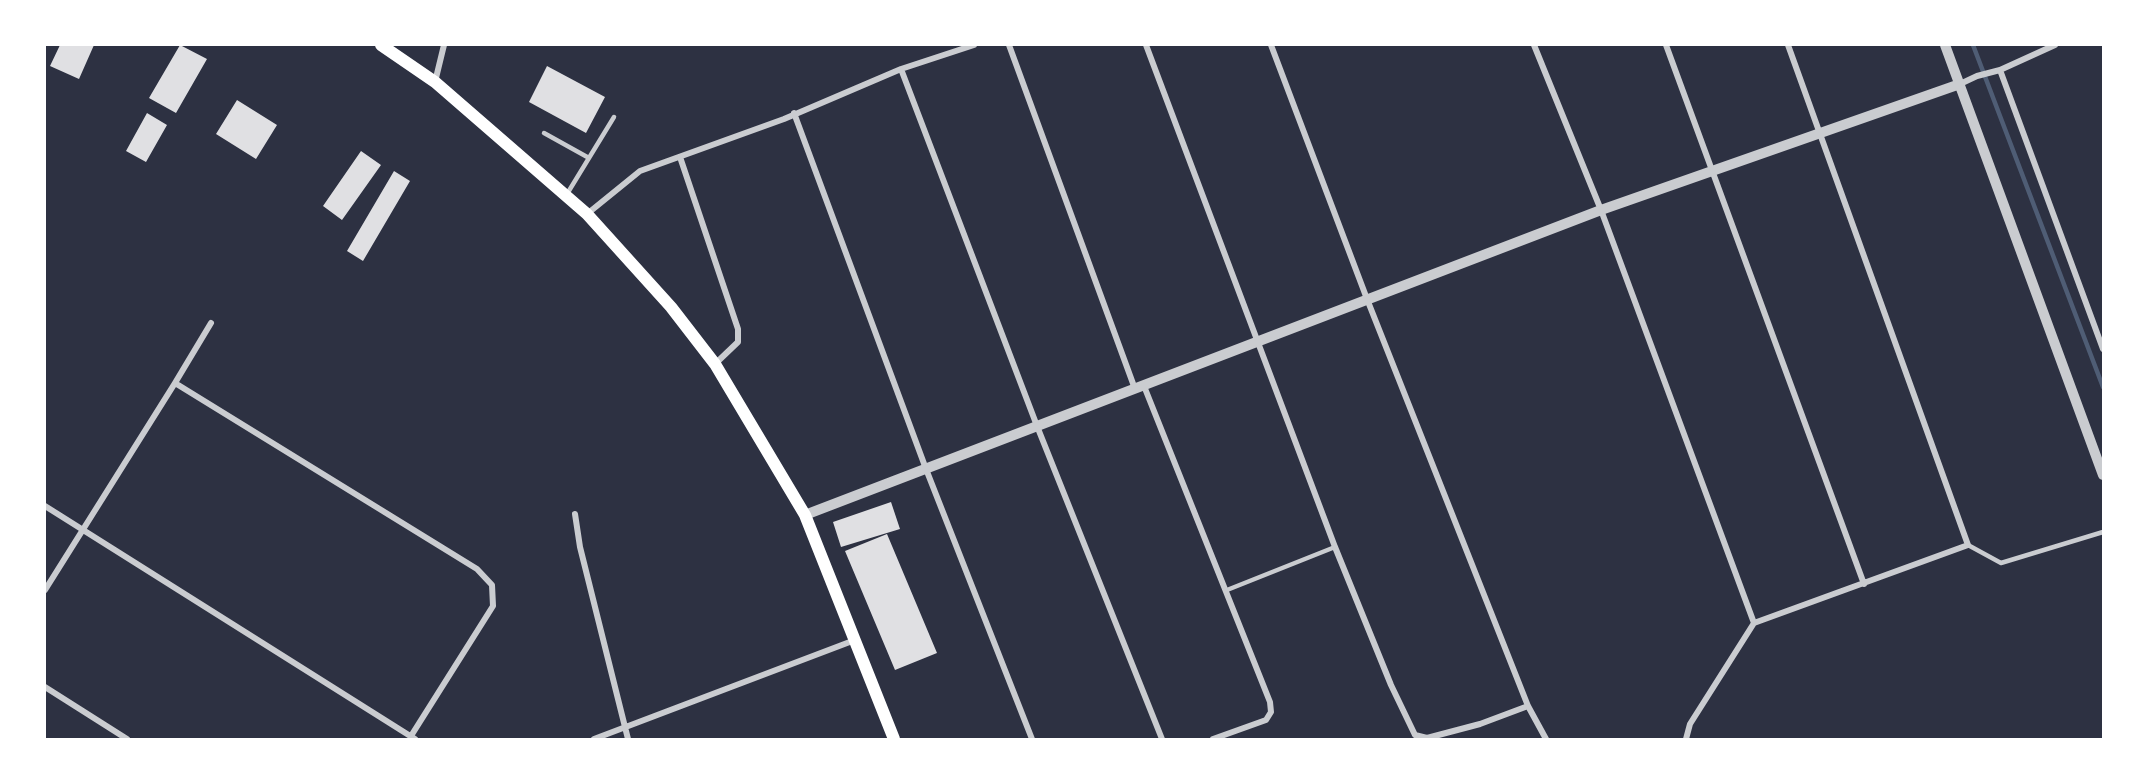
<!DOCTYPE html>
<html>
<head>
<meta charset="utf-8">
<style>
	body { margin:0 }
	#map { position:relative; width:2148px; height:784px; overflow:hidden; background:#2d3142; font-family:"Archivo Narrow",sans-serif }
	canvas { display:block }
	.frame { position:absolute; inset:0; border:46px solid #fff; pointer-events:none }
</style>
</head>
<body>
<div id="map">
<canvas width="2148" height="784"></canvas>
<div class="frame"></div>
</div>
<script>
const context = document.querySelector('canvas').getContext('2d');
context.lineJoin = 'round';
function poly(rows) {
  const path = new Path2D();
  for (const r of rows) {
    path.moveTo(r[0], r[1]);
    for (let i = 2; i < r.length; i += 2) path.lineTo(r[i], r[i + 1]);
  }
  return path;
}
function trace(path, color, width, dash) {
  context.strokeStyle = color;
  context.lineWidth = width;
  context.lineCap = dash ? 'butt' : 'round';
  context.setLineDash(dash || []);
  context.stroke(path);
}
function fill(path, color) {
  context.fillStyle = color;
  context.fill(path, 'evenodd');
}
trace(poly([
	[1973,45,2103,387]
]), '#4f5d75', 4.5);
fill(poly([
	[60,45,94,45,79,79,50,66],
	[180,45,207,59,176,113,149,98],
	[547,66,605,97,586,133,529,102],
	[237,100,277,125,256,159,216,134],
	[147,113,167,125,146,162,126,151],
	[361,151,381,165,342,220,323,206],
	[394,171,410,181,363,261,347,251],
	[891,502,900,529,841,547,833,522],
	[887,534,937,653,895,670,845,551]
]), '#e0e0e3');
trace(poly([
	[544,133,589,158],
	[567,194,614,117],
	[1968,545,2001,563,2103,532],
	[1227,590,1335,547]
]), '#caccd0', 4.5);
trace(poly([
	[1009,45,1135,389],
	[1146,45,1335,547,1391,685,1415,735,1427,738,1480,724,1528,706],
	[1271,45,1367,299,1528,706,1546,739],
	[1534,45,1601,210,1754,623],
	[1666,45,1864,584],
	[901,69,1037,426,1162,739],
	[2000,70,2103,349],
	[435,82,444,45],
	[1960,84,1977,76,2000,70,2055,45],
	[794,113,926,469,1032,739],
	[680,157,738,329,738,342,715,364],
	[587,214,640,171,784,119,901,69,974,45],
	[175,383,211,323],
	[1144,386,1270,702,1271,712,1266,720,1213,739],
	[45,506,415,739],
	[575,514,580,547,628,739],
	[45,590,175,383,477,569,492,585,493,606,411,736],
	[45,687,127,739],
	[594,739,855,640],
	[1686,739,1690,724,1754,623,1968,545,1788,45]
]), '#caccd0', 6);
trace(poly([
	[1945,45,2103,475],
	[805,515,1601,210,1960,84]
]), '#caccd0', 10);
trace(poly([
	[381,45,435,82,587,214,671,307,715,364,805,515,894,739]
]), '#fff', 12);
</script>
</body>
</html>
